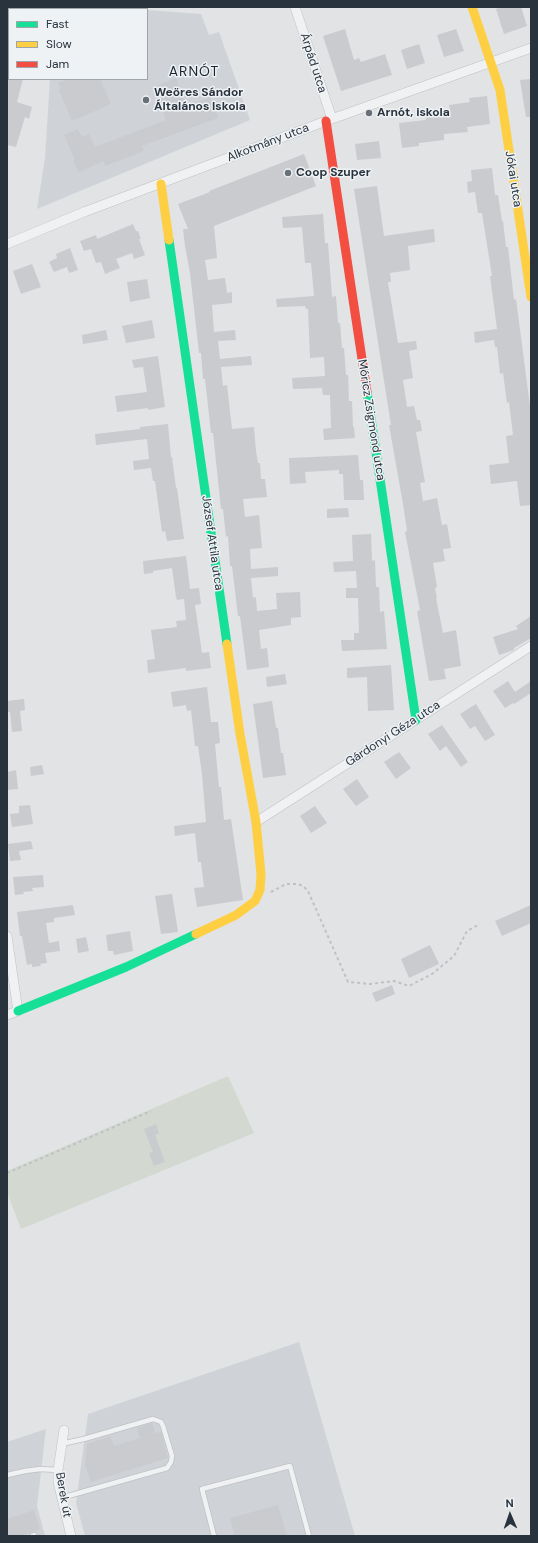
<!DOCTYPE html>
<html>
<head>
<meta charset="utf-8">
<style>
	body { margin:0 }
	#map { position:relative; width:538px; height:1543px; overflow:hidden; background:#e1e3e5; font-family:"DM Sans",sans-serif }
	canvas { display:block }
	.frame { position:absolute; inset:0; border:8px solid #29333d; pointer-events:none }
	.legend { position:absolute; left:8px; top:8px; width:140px; height:72px; box-sizing:border-box; background:#eef2f5; border:1px solid #9fa6ab; margin:0; padding:5px 7px; list-style:none; font-size:12px; color:#29333d }
	.legend li { display:flex; align-items:center; gap:8px; height:20px }
	.legend b { width:20px; border:1px solid #9fa6ab }
	.north { position:absolute; left:490px; top:1495px; width:40px; height:40px; -webkit-text-stroke:3px #eef2f5; paint-order:stroke; rotate:358deg; font-size:11px; font-weight:700; line-height:16px; text-align:center; color:#29333d }
	.north::after { content:''; display:block; margin:auto; width:14px; height:18px; background:#29333d; clip-path:polygon(50% 0,100% 100%,50% 72%,0 100%) }
</style>
</head>
<body>
<div id="map">
<canvas width="538" height="1543"></canvas>
<div class="frame"></div>
<ul class="legend">
<li><b style="height:5px;background:#16e098"></b>Fast</li>
<li><b style="height:5px;background:#ffcf43"></b>Slow</li>
<li><b style="height:5px;background:#f24e42"></b>Jam</li>
</ul>
<div class="north">N</div>
</div>
<script>
const context = document.querySelector('canvas').getContext('2d');
context.lineJoin = 'round';
function fill(path, color) {
  context.fillStyle = color;
  context.fill(path, 'evenodd');
}
function poly(rows) {
  const path = new Path2D();
  for (const r of rows) {
    path.moveTo(r[0], r[1]);
    for (let i = 2; i < r.length; i += 2) path.lineTo(r[i], r[i + 1]);
  }
  return path;
}
function trace(path, color, width, dash) {
  context.strokeStyle = color;
  context.lineWidth = width;
  context.lineCap = dash ? 'butt' : 'round';
  context.setLineDash(dash || []);
  context.stroke(path);
}
function label(font, color, halo, rows, align = 'center') {
  context.font = font + ' "DM Sans",sans-serif';
  context.lineWidth = 3;
  context.setLineDash([]);
  context.textBaseline = 'middle';
  context.strokeStyle = halo;
  context.fillStyle = color;
  for (const [text, x, y, turn = 0] of rows) {
    context.save();
    context.translate(x, y);
    context.rotate((+turn || 0) * Math.PI / 180);
    context.textAlign = isNaN(turn) ? turn : align;
    if (halo) context.strokeText(text, 0, 0);
    context.fillText(text, 0, 0);
    context.restore();
  }
}
fill(poly([
	[147,10,201,14,209,35,219,32,250,120,37,209,45,158,50,79,147,79],
	[299,1342,355,1536,85,1536,76,1503,88,1414],
	[46,1429,37,1506,45,1536,7,1536,7,1442]
]), '#cfd3d8');
fill(poly([
	[228,1076,254,1133,21,1229,7,1192,7,1171]
]), '#d3d9d1');
fill(poly([
	[502,7,521,7,527,26,504,34,496,9],
	[345,29,354,60,359,58,361,62,385,54,392,75,341,91,323,36],
	[456,29,464,51,444,57,437,35],
	[419,44,425,63,407,69,401,50],
	[176,78,186,106,210,97,218,118,142,146,144,151,105,166,104,161,79,172,73,161,75,160,64,135,78,129,82,137,89,134,95,147,166,120,153,87],
	[7,79,23,79,17,102,32,107,29,119,25,117,16,147,7,145],
	[68,79,100,79,111,104,72,121,59,90,61,89,58,83],
	[531,79,531,117,526,117,520,80],
	[487,96,490,124,467,127,468,132,444,134,444,140,419,143,419,146,402,148,399,123,426,120,425,112,450,110,449,105,470,102,469,98],
	[379,141,381,158,357,160,355,144],
	[304,154,316,186,214,226,217,258,205,260,208,280,225,278,227,293,232,292,232,303,212,305,214,332,235,330,236,340,218,341,220,359,251,356,252,365,221,367,223,386,227,385,232,429,254,427,256,451,258,463,260,463,261,479,265,479,267,497,243,499,245,517,259,515,262,548,250,549,251,569,278,567,278,576,251,578,253,598,256,597,257,611,277,609,276,593,300,592,301,617,291,618,291,625,259,630,261,649,267,648,269,667,247,670,240,616,238,616,232,566,230,566,228,536,226,537,223,509,221,509,213,433,211,433,205,379,203,379,201,353,199,353,190,273,185,246,183,229,188,229,178,204,210,192,209,191],
	[492,168,495,195,498,195,502,221,503,221,506,247,508,247,514,300,516,299,531,414,531,505,520,506,517,481,491,484,489,465,509,463,506,436,513,435,509,402,507,403,503,373,500,374,497,347,495,347,494,340,475,343,474,332,497,329,490,276,492,276,482,213,478,213,475,192,468,193,467,182,472,181,471,170],
	[377,186,384,236,434,229,435,242,408,246,410,270,390,273,391,282,388,282,398,343,416,341,417,349,409,351,413,378,403,380,407,407,414,406,417,420,420,420,422,431,416,432,425,482,420,483,423,501,437,498,442,525,447,524,451,548,443,549,445,561,433,563,437,587,435,588,437,598,436,598,443,633,456,630,461,666,444,669,446,679,429,681,417,611,420,610,405,532,407,531,403,504,389,425,391,425,387,400,354,189],
	[323,214,325,243,328,243,332,297,336,296,338,323,340,323,342,348,344,348,346,375,348,375,349,401,352,401,353,427,354,427,355,438,324,440,323,429,331,428,330,395,323,395,322,388,293,389,292,378,325,376,324,357,310,358,308,309,306,309,305,306,277,307,276,299,314,296,311,263,305,263,302,227,283,228,282,217],
	[133,224,136,231,138,231,141,239,139,239,145,255,134,259,132,253,116,259,120,268,105,274,101,262,96,263,91,249,84,251,80,241,96,235,97,239],
	[70,248,78,270,69,273,67,267,54,272,49,262,57,258,56,254],
	[32,264,41,287,21,294,13,271],
	[147,279,150,298,130,302,127,282],
	[152,320,155,338,126,343,122,326],
	[106,330,108,340,83,344,82,335],
	[158,356,165,407,148,410,148,408,117,412,115,396,147,392,143,367,134,368,132,360],
	[168,424,171,457,172,457,176,488,177,488,184,539,167,541,165,531,162,532,155,481,153,481,151,468,134,470,133,461,149,459,147,439,96,445,95,434,140,429,140,427],
	[358,455,360,480,363,480,364,500,344,500,343,474,339,474,339,470,305,472,306,483,290,484,289,458],
	[348,508,349,517,327,518,327,509],
	[371,534,372,561,375,560,376,587,379,587,380,612,384,611,387,649,342,651,341,640,354,640,354,633,359,633,358,598,346,598,346,588,357,588,356,571,334,572,333,562,353,561,352,535],
	[186,556,190,589,199,588,201,604,195,605,202,653,209,652,211,668,186,671,186,668,148,673,147,660,155,659,151,630,177,627,176,621,186,620,184,599,177,600,176,597,172,568,153,571,153,573,144,574,143,561],
	[531,616,531,638,514,648,514,650,499,655,493,637,518,629,516,626],
	[391,665,394,710,368,711,367,677,347,678,347,668],
	[285,674,287,684,267,687,266,677],
	[508,681,515,692,531,681,531,693,514,704,513,703,505,708,493,691],
	[207,687,211,722,218,722,220,743,215,744,219,787,221,787,224,820,231,819,243,900,197,907,194,888,204,887,201,862,198,862,195,833,175,836,174,826,206,822,202,774,198,746,195,746,191,710,187,711,186,705,173,707,171,692],
	[24,699,25,710,20,711,22,731,12,732,10,712,7,712,7,701],
	[272,701,276,728,278,728,281,753,283,753,286,775,263,778,253,704],
	[476,704,495,735,485,741,475,726,470,729,460,714],
	[442,725,468,762,461,767,446,746,440,751,428,734],
	[399,752,411,768,396,779,384,762],
	[42,765,44,774,31,776,30,767],
	[16,770,18,789,7,790,7,772],
	[357,779,369,797,356,806,343,789],
	[30,805,33,824,12,827,10,814,19,813,19,806],
	[315,806,327,823,311,833,300,816],
	[31,841,33,849,19,851,21,860,10,861,8,844],
	[43,875,44,887,32,888,33,891,23,892,24,894,15,895,13,877],
	[172,894,178,932,161,934,155,896],
	[73,905,75,915,54,918,54,922,46,923,49,943,59,941,60,951,45,953,47,963,40,964,41,966,32,967,32,964,27,965,22,936,20,936,17,912],
	[531,905,531,923,502,936,495,921],
	[130,931,133,951,114,955,113,951,108,951,106,935],
	[86,937,89,951,78,953,76,939],
	[430,945,439,964,409,978,401,959],
	[392,985,395,994,376,1002,372,993],
	[156,1124,159,1133,155,1135,165,1162,154,1166,149,1153,153,1152,144,1129],
	[152,1423,155,1433,161,1432,168,1458,91,1482,85,1464,87,1444,110,1436,114,1446,140,1438,137,1428],
	[278,1505,287,1536,235,1536,230,1518],
	[34,1510,40,1529,20,1536,7,1536,7,1519]
]), '#c9cbce');
const lane = poly([
	[61,1444,84,1439,153,1419,161,1422,163,1426,172,1456,171,1462,167,1468,61,1498],
	[7,1475,25,1471,40,1469,58,1470],
	[32,1536,34,1535],
	[214,1536,202,1489,290,1466,309,1536]
]);
const street = poly([
	[295,7,332,119],
	[7,244,84,212,326,121,531,48],
	[256,822,531,646],
	[7,936,18,1011,7,1015],
	[64,1430,58,1470,58,1482,71,1536]
]);
trace(lane, '#bfc1c3', 6);
trace(street, '#bfc1c3', 10);
trace(poly([
	[271,892,286,884,298,884,303,886,308,891,348,982,370,984,394,981,409,986,432,974,454,956,467,931,480,924],
	[7,1173,151,1111]
]), '#bfc2c4', 2, [3, 3]);
trace(lane, '#f0f1f2', 4.5);
trace(street, '#f0f1f2', 9);
trace(poly([
	[169,240,227,644],
	[367,392,416,720],
	[18,1011,126,967,196,934]
]), '#16e098', 9);
trace(poly([
	[472,7,500,90,531,297],
	[161,184,169,240],
	[196,934,236,915,255,901,260,890,261,874,256,822,240,734,227,644]
]), '#ffcf43', 9);
trace(poly([
	[326,121,367,392]
]), '#f24e42', 9);
for (const [x, y, r, color] of [
	[146,100,4,"#697178"],
	[369,113,4,"#697178"],
	[288,173,4,"#697178"]
]) {
  const dot = new Path2D();
  dot.arc(x, y, r, 0, 2 * Math.PI);
  context.fillStyle = color;
  context.fill(dot);
  trace(dot, '#eef2f5', 1.5);
}
label('12px', '#29333d', '#eef2f5', [
	["Árpád utca",313,63,72],
	["Alkotmány utca",268,143,-21],
	["Jókai utca",513,179,81],
	["Móricz Zsigmond utca",371,420,81],
	["József Attila utca",212,543,82],
	["Gárdonyi Géza utca",393,734,-33],
	["Berek út",63,1495,80]
]);
label('bold 12px', '#29333d', '#eef2f5', [
	["Weöres Sándor",154,93],
	["Általános Iskola",154,107],
	["Arnót, iskola",377,113],
	["Coop Szuper",296,173]
], 'left');
context.letterSpacing = '1px';
label('14px', '#1b242e', '#eef2f5', [
	["ARNÓT",194,72]
]);
context.letterSpacing = '0px';
</script>
</body>
</html>
